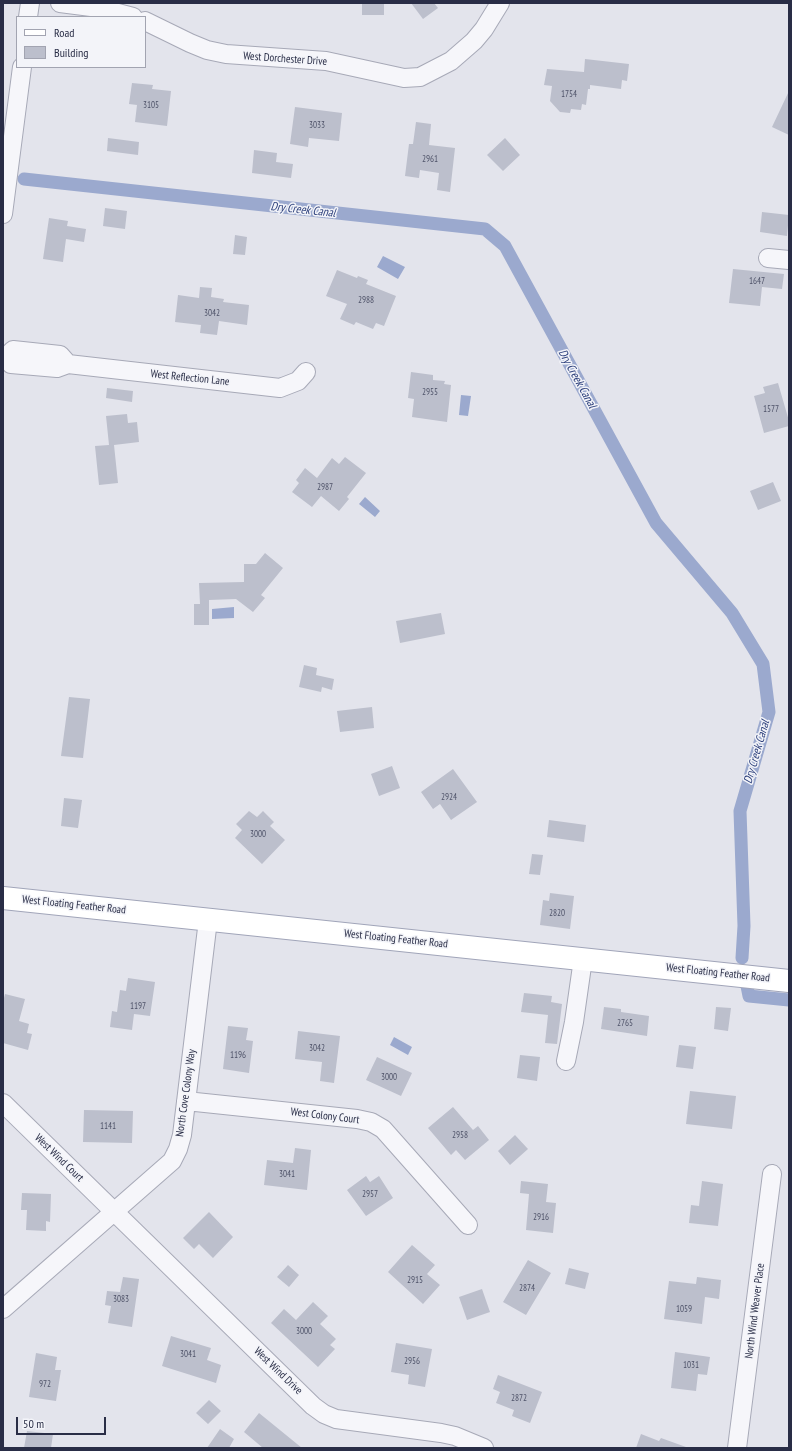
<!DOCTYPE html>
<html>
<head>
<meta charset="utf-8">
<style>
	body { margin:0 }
	#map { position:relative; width:792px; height:1451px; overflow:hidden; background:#e3e4ec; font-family:"PT Sans Narrow",sans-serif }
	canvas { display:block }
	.frame { position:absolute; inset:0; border:4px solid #292d46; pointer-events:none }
	.legend { position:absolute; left:16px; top:16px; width:130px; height:52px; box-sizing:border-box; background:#f3f4f9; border:1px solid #a2a4b1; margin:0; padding:5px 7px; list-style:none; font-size:12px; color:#292d46 }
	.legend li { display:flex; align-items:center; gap:8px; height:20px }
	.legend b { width:20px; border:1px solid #a2a4b1 }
	.scale { position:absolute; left:16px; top:1417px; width:90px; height:18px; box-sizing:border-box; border:2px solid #292d46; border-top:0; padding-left:5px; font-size:12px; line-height:14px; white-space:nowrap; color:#292d46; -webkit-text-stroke:3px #f3f4f9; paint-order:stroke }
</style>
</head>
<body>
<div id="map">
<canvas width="792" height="1451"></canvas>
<div class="frame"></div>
<ul class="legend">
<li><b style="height:5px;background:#fff"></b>Road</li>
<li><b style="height:11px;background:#bcbfcc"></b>Building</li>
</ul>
<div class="scale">50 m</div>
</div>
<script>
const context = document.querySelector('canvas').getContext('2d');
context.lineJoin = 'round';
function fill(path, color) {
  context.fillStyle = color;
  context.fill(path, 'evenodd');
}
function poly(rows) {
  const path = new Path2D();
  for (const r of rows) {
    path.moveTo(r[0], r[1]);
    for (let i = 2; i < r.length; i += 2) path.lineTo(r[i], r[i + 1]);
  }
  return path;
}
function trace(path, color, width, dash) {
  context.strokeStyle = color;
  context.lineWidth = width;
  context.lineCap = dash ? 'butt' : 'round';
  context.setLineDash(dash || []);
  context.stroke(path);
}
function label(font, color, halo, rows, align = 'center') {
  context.font = font + ' "PT Sans Narrow",sans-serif';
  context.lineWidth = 3;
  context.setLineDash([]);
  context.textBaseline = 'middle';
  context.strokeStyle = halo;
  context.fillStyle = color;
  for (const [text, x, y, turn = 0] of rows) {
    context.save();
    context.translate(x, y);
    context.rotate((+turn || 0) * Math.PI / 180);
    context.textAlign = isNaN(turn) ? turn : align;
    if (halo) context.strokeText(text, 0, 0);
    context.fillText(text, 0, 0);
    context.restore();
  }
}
fill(poly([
	[383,256,405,267,398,279,377,267],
	[461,395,471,396,468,416,459,415],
	[365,497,380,511,375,517,359,504],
	[234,607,234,618,212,619,212,609],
	[394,1037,412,1047,408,1055,390,1045]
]), '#9ba9ce');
trace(poly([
	[24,179,485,229,505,246,656,523,732,613,763,664,769,712,740,811,744,926,742,958],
	[747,986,749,996,789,1000]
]), '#9ba9ce', 13);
fill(poly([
	[362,3,384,3,384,15,362,15],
	[411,3,434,3,438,8,423,19],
	[585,59,629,64,627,81,622,80,621,89,590,85,590,89,588,89,586,105,582,104,581,110,571,109,570,113,560,112,550,101,552,86,544,85,547,69,584,72],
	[132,83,153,85,152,89,171,91,167,126,135,122,137,105,129,104],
	[789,91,789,135,772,127],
	[295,107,342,113,339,141,309,138,308,147,290,144],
	[416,122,431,124,429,145,455,148,450,192,437,190,439,173,420,170,419,178,405,176,409,144,413,144],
	[108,138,139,142,138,155,107,151],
	[505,138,520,155,503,171,487,155],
	[254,150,277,153,276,162,293,164,291,178,252,173],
	[105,208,127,211,125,229,103,226],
	[762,212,789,215,787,236,760,232],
	[49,218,68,221,67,226,86,229,84,242,66,239,63,262,43,259],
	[235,235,247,237,245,255,233,254],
	[733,269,784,274,782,289,762,287,760,306,729,303],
	[337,270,357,278,358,276,368,280,366,284,396,296,384,326,376,323,373,329,356,322,354,325,340,319,347,304,326,296],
	[200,287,212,288,211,297,224,299,223,302,249,305,247,325,219,321,217,335,200,333,201,325,175,322,178,295,199,298],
	[411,372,433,375,433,380,445,381,444,384,451,385,447,422,412,417,414,399,408,398],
	[778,383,789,421,789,426,764,433,754,396,765,393,763,387],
	[107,388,133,391,132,402,106,398],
	[127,414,128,423,137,422,139,442,114,445,118,483,99,485,95,446,109,445,106,416],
	[345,457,366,473,347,497,349,499,339,511,321,496,312,507,292,492,299,483,296,480,305,468,317,478,332,458,339,464],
	[773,482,781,501,758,510,750,491],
	[265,553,283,568,261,595,265,598,253,612,236,599,209,600,209,625,194,625,194,604,200,604,199,583,244,582,244,564,256,564],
	[441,613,445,634,400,643,396,621],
	[304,665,317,668,316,675,334,679,332,690,322,687,321,692,299,687],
	[69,697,90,699,83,758,61,756],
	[372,707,374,728,340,732,337,711],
	[392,766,400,788,379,796,371,774],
	[453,769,477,802,451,820,440,804,433,809,421,792],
	[64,798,82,800,78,828,61,826],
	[249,811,257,817,263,811,274,822,270,826,285,840,262,864,235,838,242,830,236,824],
	[549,820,586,825,584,842,547,837],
	[532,854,543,855,540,875,529,874],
	[550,893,574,896,570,929,540,925,543,900,549,901],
	[128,978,155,982,150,1016,134,1014,132,1030,110,1027,112,1011,117,1012,120,990,126,991],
	[524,993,552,996,551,1002,562,1004,557,1044,545,1043,548,1015,521,1012],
	[5,994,25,999,19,1021,29,1024,27,1033,32,1034,28,1050,3,1043,3,1002],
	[604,1007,621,1009,621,1012,649,1016,647,1036,601,1029],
	[716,1007,731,1008,728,1031,714,1029],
	[228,1026,248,1028,246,1040,253,1041,249,1073,223,1069],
	[298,1031,340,1036,334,1083,320,1081,322,1062,295,1059],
	[679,1045,696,1047,693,1069,676,1067],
	[520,1055,540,1057,537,1081,517,1078],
	[377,1057,412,1073,401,1096,366,1080],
	[690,1091,736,1096,732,1129,686,1124],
	[453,1107,473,1130,478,1126,489,1140,465,1160,456,1150,451,1155,428,1128],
	[84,1110,133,1111,132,1143,83,1142],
	[515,1135,528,1149,510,1165,498,1151],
	[295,1148,311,1150,307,1190,264,1185,267,1160,293,1163],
	[366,1176,370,1182,379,1176,393,1198,366,1216,347,1190],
	[521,1181,548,1184,546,1202,556,1203,553,1233,526,1230,529,1194,520,1193],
	[702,1181,723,1184,718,1226,689,1223,691,1205,699,1206],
	[22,1193,51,1194,50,1222,46,1221,46,1231,26,1230,27,1210,21,1210],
	[209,1212,233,1237,213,1258,199,1244,194,1249,183,1238],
	[412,1245,435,1265,427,1274,440,1285,423,1304,388,1272],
	[528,1260,551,1273,526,1315,503,1302],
	[288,1265,299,1275,289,1287,277,1277],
	[569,1268,589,1273,585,1289,565,1284],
	[123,1277,139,1279,132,1327,108,1323,111,1306,105,1305,107,1291,120,1292],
	[697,1277,721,1280,719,1299,705,1297,702,1324,664,1319,669,1281,696,1284],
	[482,1289,490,1312,467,1320,459,1297],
	[313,1302,328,1316,320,1324,336,1339,330,1345,335,1349,318,1367,271,1323,284,1309,296,1320],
	[171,1336,211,1348,207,1360,221,1365,216,1383,162,1366],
	[396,1343,432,1349,425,1387,408,1384,409,1375,391,1372],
	[675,1352,710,1357,707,1375,698,1374,696,1391,671,1388],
	[36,1353,57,1357,55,1370,61,1370,56,1401,29,1397],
	[498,1375,542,1392,530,1423,512,1416,514,1410,496,1403,500,1392,493,1389],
	[209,1400,221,1411,208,1424,196,1413],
	[259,1413,302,1448,263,1448,244,1432],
	[220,1429,234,1439,229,1448,207,1448],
	[27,1431,53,1434,51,1448,24,1448],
	[641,1434,659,1441,661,1438,686,1447,686,1448,636,1448]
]), '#bcbfcc');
const minor = poly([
	[60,3,99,8,133,17],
	[28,17,30,3],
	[145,21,190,43,207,50,226,54,326,61,404,78,420,77,451,61,474,41,484,29,500,3],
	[3,214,22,67],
	[768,258,789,260],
	[68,364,60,355,13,350,7,356,11,364,57,368,68,364,280,388,298,381,306,372],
	[566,1061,574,1022,583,959],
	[186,1101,357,1119,371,1122,383,1129,468,1225],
	[3,1103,313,1406,324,1414,336,1419,441,1433,455,1436,484,1448],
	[3,1309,172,1161,178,1149,182,1135,208,920],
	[737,1448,772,1174]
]);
const major = poly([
	[3,898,789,981]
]);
trace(minor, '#a7a9b7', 20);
trace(major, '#a1a5b9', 24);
trace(minor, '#f6f6fa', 18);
trace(major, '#fff', 22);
label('9px', '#4e5268', null, [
	["1754",569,94],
	["3105",151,105],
	["3033",317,125],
	["2961",430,159],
	["1647",757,281],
	["2988",366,300],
	["3042",212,313],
	["2955",430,392],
	["1577",771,409],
	["2987",325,487],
	["2924",449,797],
	["3000",258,834],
	["2820",557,913],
	["1197",138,1006],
	["2765",625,1023],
	["3042",317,1048],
	["1196",238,1055],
	["3000",389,1077],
	["1141",108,1126],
	["2958",460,1135],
	["3041",287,1174],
	["2957",370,1194],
	["2916",541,1217],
	["2915",415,1280],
	["2874",527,1288],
	["3083",121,1299],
	["1059",684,1309],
	["3000",304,1331],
	["3041",188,1354],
	["2956",412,1361],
	["1031",691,1365],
	["972",45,1384],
	["2872",519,1398]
]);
label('11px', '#292d46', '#f3f4f9', [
	["West Dorchester Drive",285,59,4],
	["West Reflection Lane",190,378,6],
	["West Floating Feather Road",74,905,6],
	["West Floating Feather Road",396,939,6],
	["West Floating Feather Road",718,973,6],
	["North Cove Colony Way",186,1093,-82],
	["West Colony Court",325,1116,7],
	["West Wind Court",59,1158,44],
	["North Wind Weaver Place",755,1311,-83],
	["West Wind Drive",278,1371,44]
]);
label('italic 12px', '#2f427d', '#f3f4f9', [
	["Dry Creek Canal",303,210,6],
	["Dry Creek Canal",577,379,61],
	["Dry Creek Canal",757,752,-74]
]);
</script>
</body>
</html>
